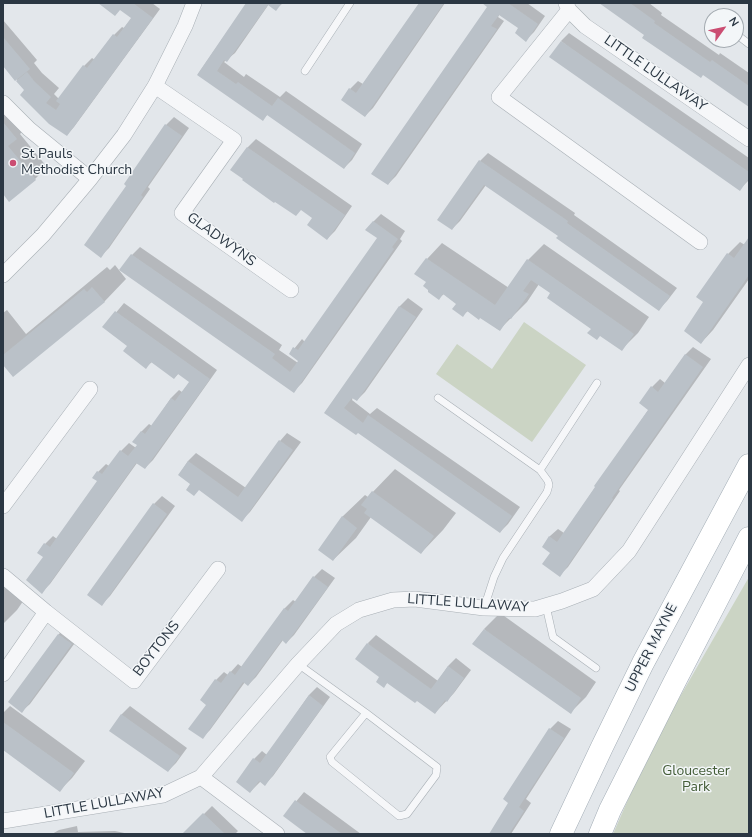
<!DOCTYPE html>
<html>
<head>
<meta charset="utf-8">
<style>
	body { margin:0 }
	#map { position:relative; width:752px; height:837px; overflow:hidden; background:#e3e7eb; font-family:"Nunito Sans",sans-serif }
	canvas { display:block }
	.frame { position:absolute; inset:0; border:4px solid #2b3743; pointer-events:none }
	.north { position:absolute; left:704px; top:8px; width:40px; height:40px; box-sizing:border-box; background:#f3f6f8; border:1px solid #a3aab0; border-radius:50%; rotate:57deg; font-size:11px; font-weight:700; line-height:16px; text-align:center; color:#2b3743 }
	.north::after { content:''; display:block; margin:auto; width:14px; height:18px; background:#cb4d72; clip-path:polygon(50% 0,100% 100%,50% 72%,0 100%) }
</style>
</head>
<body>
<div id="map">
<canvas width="752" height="837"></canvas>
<div class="frame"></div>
<div class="north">N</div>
</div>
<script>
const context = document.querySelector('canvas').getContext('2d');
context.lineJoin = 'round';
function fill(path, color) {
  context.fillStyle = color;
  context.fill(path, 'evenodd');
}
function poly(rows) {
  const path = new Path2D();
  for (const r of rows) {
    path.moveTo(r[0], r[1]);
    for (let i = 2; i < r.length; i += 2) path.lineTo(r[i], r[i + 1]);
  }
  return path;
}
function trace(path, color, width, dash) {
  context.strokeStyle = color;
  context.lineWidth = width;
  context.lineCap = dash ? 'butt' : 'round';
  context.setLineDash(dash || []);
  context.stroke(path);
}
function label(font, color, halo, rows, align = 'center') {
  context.font = font + ' "Nunito Sans",sans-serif';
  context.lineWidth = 3;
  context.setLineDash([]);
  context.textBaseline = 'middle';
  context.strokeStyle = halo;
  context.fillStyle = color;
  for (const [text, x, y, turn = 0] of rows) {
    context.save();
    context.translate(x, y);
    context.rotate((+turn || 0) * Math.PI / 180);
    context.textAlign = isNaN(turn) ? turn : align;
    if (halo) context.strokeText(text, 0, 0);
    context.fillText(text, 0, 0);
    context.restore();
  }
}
fill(poly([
	[524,322,586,365,532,442,436,374,457,344,492,369],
	[749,577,749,834,613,834,651,747]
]), '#cbd4c4');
fill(poly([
	[100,3,152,3,160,9,74,127,67,135,3,64,3,20,37,60,34,63,42,73,59,88,54,94,59,99,84,66,92,58,95,60,114,35,122,27,124,28,132,18,120,9],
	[247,3,283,3,276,9,269,4,235,53,224,62,244,77,246,74,280,97,286,91,362,144,352,160,344,168,268,114,263,119,198,74],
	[420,3,445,3,373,108,365,116,350,89,358,81,363,84],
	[483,3,527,3,545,16,534,32,526,40,520,28,500,14,498,17,504,21,396,176,388,184,488,6],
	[600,3,649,3,662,13,661,15,719,55,720,53,749,73,749,106],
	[569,33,749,158,749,180,740,189,561,41],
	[3,100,28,126,20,134,47,167,35,179,9,200,3,193],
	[174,117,189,128,148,187,150,189,109,248,101,256,127,185,125,184,166,125],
	[256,139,352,206,335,231,327,239,313,218,301,209,244,179,232,170,248,147],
	[488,153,575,213,574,215,677,288,667,301,659,309,559,236,486,185,460,221,452,229,480,161],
	[381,214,405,231,400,239,402,241,302,383,294,391,121,270,132,255,140,247,282,345,279,350,298,363,299,360,290,354,302,339,305,342,378,238,373,222],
	[749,239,749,279,713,330,701,343,705,302,728,254,740,242,745,245],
	[442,243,509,288,528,260,544,244,649,317,638,333,622,349,592,328,552,293,539,284,527,302,499,330,480,316,468,311,463,315,457,303,444,294,439,298,427,282,427,259],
	[115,265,126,279,104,302,3,364,3,313,7,310,26,334,107,267,110,270],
	[408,298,423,309,365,392,357,400,353,397,352,400,370,414,377,408,520,507,508,524,500,532,358,432,325,413,400,306],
	[124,303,217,370,153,460,145,468,137,463,50,584,42,592,45,544,53,536,57,539,98,481,98,472,106,464,109,466,121,451,129,443,136,448,138,445,141,432,149,424,152,426,171,398,179,390,182,392,190,382,179,373,174,378,152,362,146,367,129,345,104,327],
	[693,347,711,359,619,490,620,491,568,567,560,575,551,552,543,547,550,536,558,529,564,533,649,409,652,387,660,379,665,383,685,355],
	[287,433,301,442,250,512,242,520,179,475,188,461,196,453,246,488,280,441],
	[395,469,456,513,443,530,421,553,371,517,356,538,333,560,342,517,365,495,368,497],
	[162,496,175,506,110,596,102,604,154,504],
	[322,569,335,578,294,635,286,643,283,640,256,677,248,685,245,682,210,730,202,738,207,705,216,680,224,672,228,675,238,664,242,667,285,608,293,600,296,602,314,577],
	[3,580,26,597,17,610,3,624],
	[500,613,596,682,586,697,570,713,484,629],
	[66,626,80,636,30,704,22,711,9,702,59,634],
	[376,635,438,681,448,666,456,658,471,670,454,693,435,713,417,700,388,682,383,687,368,643],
	[317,687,330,697,273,776,265,784,261,781,250,792,254,759,262,751,267,755,309,695],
	[10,706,85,761,72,778,60,790,3,749,3,713],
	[130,706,187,748,176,763,168,771,111,730,122,714],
	[558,721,571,729,526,799,531,803,511,834,490,834,510,802,550,729],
	[304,792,361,834,309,834,284,816],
	[212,806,238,831,235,834,184,834],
	[77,826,78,832,115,831,129,834,52,834,59,830]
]), '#0003');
fill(poly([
	[98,3,133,3,153,18,67,136,49,124,20,95,24,90,16,81,27,72,34,81,51,97,46,103,56,110,60,104,56,101,83,65,87,68,113,34,117,37,131,18,120,10,115,16],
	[246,3,282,3,276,11,268,5,227,62,224,60,217,71,236,84,238,82,272,106,278,98,355,153,344,169,267,115,263,121,197,75],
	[419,3,444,3,365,117,341,100,349,88,356,93],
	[482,3,508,3,538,24,526,42,515,33,518,28,499,15,491,26,497,29,388,185,371,174,487,7],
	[599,3,630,3,655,21,654,23,710,62,712,60,749,86,749,107,703,75,701,78,642,38,644,35],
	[3,37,30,69,15,81,3,66],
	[561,41,749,172,749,178,740,191,549,57],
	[3,122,17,139,8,146,36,180,9,202,3,194],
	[165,124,182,136,141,195,143,197,101,258,84,245,126,186,124,184],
	[247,147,345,215,327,240,307,225,312,218,301,210,296,216,275,202,274,203,242,180,243,179,230,170],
	[479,160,568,221,567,223,670,296,659,311,556,238,558,236,484,185,452,230,437,220],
	[373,221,398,239,392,247,394,249,294,393,119,270,131,254,275,354,272,358,290,372,298,361,289,354,293,347,298,350,377,238,365,230],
	[749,237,749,275,701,344,684,331,703,302,696,297,727,253,734,258],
	[426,258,495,305,527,259,634,334,622,351,600,336,597,340,587,333,591,329,547,298,550,293,531,280,523,291,529,294,511,319,509,318,500,331,480,318,479,320,467,311,463,317,452,309,456,304,443,294,439,300,428,292,428,290,423,286,426,282,414,274],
	[92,287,105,302,13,377,3,365,3,355,84,289,87,292],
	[399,306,416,317,357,401,352,398,344,408,363,423,368,415,512,516,500,533,358,433,356,435,324,413],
	[115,311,210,379,145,469,136,463,42,594,26,580,43,557,37,553,44,543,50,547,97,481,92,478,97,471,102,474,120,450,128,456,137,445,132,442,141,431,145,434,171,398,175,401,189,382,178,374,174,379,151,362,146,369,123,351,127,346,102,327],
	[685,354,703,367,612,498,613,499,560,577,542,564,550,553,542,547,549,536,557,542,595,487,594,486,648,410,639,403,651,386,658,392],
	[279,440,293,450,242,522,199,490,194,496,186,490,190,484,178,475,188,461,238,497],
	[372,491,434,536,421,554,364,513,367,509,361,505],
	[153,503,167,514,102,606,87,595],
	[342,516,357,528,333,561,318,550],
	[313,576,328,587,286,644,282,640,248,686,243,682,203,739,188,729,206,705,200,700,215,679,221,683,230,671,235,675,284,608,288,611],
	[484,629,581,698,571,714,472,644],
	[58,634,72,644,22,713,8,702],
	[367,643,431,689,448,666,464,678,447,702,445,700,435,714,417,701,415,703,387,683,384,688,376,682,379,677,355,659],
	[309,695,323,706,265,786,259,781,250,793,236,782,253,758,260,763],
	[121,714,180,756,168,772,109,731],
	[3,722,74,773,60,792,3,750],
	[549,728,564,738,519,807,524,811,509,834,489,834,508,803,503,799],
	[295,800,342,834,307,834,283,816],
	[203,813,225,834,182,834]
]), '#bac1c8');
const lane = poly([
	[736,34,749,44],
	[305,71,350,3],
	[438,398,540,470,548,481,549,485,547,492,503,558,494,577,484,608],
	[540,470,597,383],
	[546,606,553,637,596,668],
	[298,664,366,713,437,767,436,775,407,814,399,816,332,762,330,757,366,713]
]);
const street = poly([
	[566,3,569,10,585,26,749,139],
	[569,10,499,97,700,242],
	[155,86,234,140,182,213,291,290],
	[3,103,29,129,90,179],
	[3,275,43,235,90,179,124,135,155,86,185,26,194,3],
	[3,506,90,389],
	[3,576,46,612,134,681,218,569],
	[3,674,46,612],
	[201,777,277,834],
	[3,821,163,795,201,777,298,664,336,624,359,610,393,600,415,599,484,608,535,609,562,601,593,589,629,551,749,365]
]);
const primary = poly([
	[561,834,602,747,643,663,749,465],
	[600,834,610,810,674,683,749,538]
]);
trace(lane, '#a8afb5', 8);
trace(street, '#a8afb5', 16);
trace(primary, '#a3adb6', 23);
trace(lane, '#f6f7f9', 7);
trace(street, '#f6f7f9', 15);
trace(primary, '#fff', 22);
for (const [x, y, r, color] of [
	[13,163,4,"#cb4d72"]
]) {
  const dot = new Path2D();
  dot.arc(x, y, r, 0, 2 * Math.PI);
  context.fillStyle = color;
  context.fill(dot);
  trace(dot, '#f3f6f8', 1.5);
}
label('14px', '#2b3743', '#f3f6f8', [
	["LITTLE LULLAWAY",655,74,35],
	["GLADWYNS",221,240,36],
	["LITTLE LULLAWAY",468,604,4],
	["UPPER MAYNE",652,648,-63],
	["BOYTONS",157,649,-52],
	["LITTLE LULLAWAY",104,804,-10]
]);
label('14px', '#2b3743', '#f3f6f8', [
	["St Pauls",21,155],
	["Methodist Church",21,171]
], 'left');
label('14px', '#455e39', '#f3f6f8', [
	["Gloucester",696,772],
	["Park",696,788]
]);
</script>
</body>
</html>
